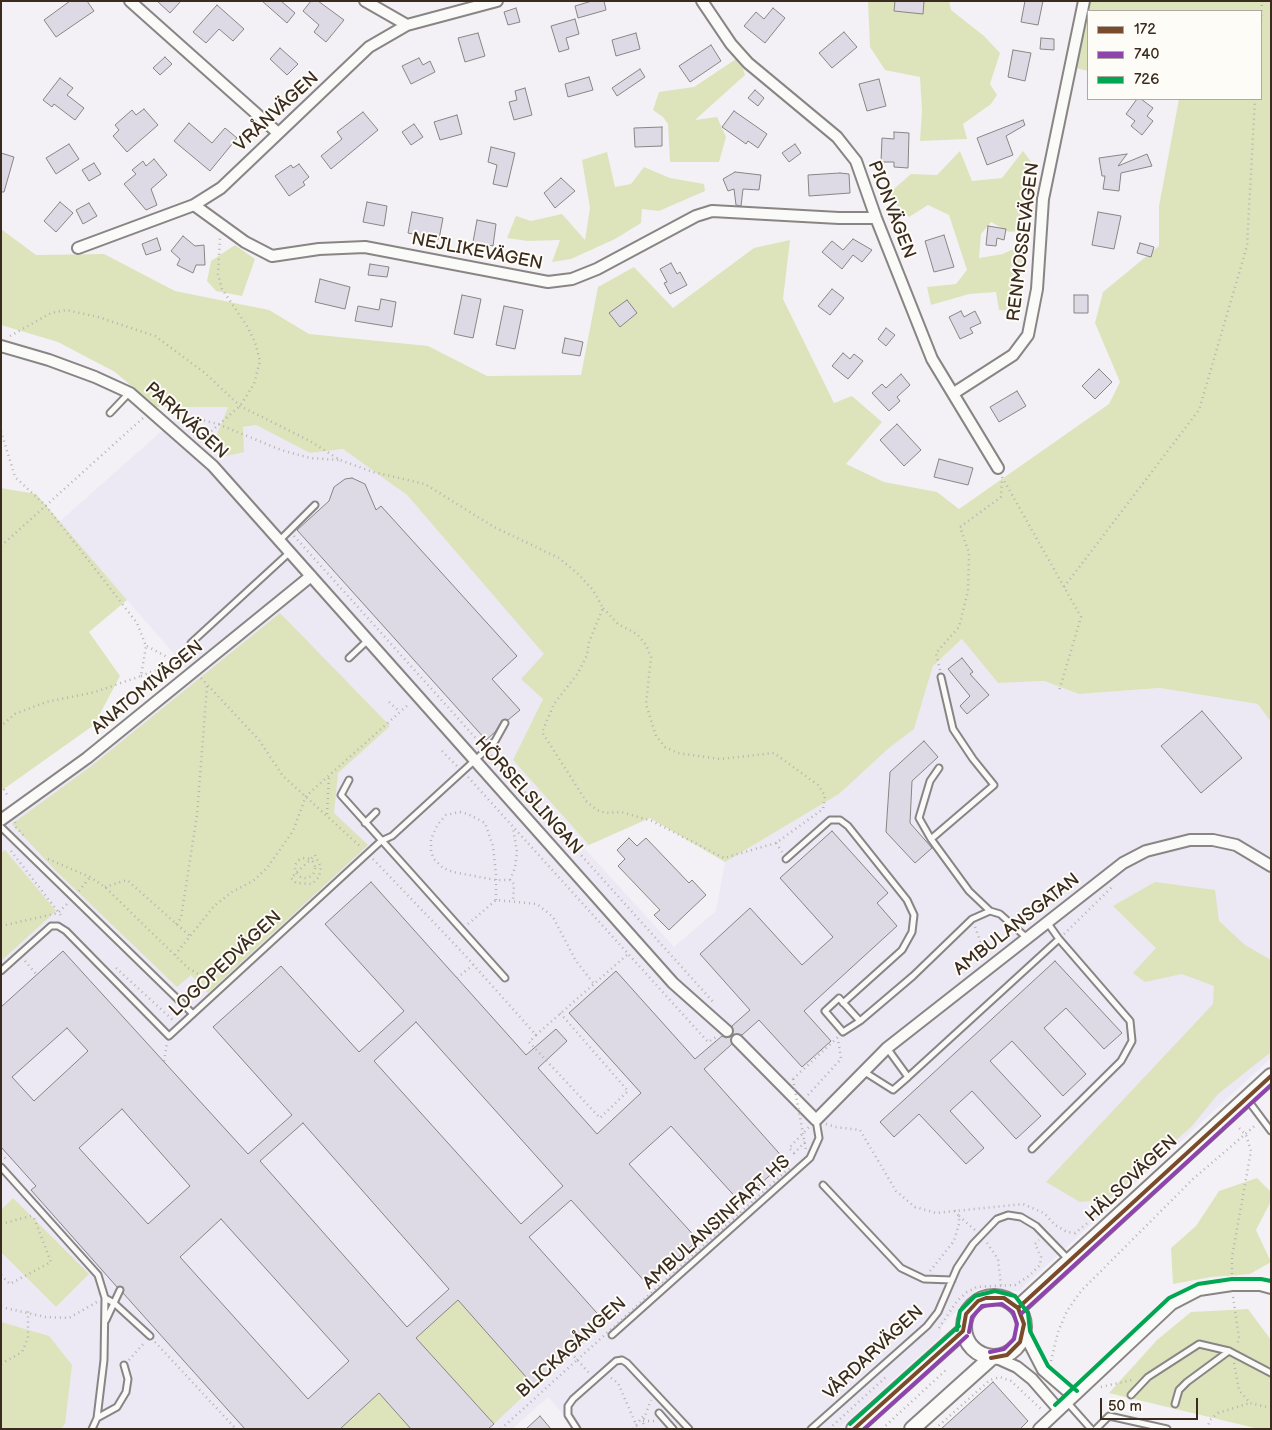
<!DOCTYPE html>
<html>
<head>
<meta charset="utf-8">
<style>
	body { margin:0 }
	#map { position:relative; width:1272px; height:1430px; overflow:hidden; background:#f3f1f5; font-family:"Balsamiq Sans",sans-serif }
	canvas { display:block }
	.frame { position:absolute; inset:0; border:2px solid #3b2a1e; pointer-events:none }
	.legend { position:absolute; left:1087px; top:10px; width:175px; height:90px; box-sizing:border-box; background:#fdfcf7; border:1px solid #afa8a0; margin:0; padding:6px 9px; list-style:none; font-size:15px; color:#3b2a1e }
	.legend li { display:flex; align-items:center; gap:10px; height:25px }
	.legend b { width:25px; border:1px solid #afa8a0 }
	.scale { position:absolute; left:1100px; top:1398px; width:98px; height:22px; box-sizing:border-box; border:2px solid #3b2a1e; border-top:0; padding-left:6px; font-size:15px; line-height:18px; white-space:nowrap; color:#3b2a1e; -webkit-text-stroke:4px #fdfcf7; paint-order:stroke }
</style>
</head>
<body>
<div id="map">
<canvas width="1272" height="1430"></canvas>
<div class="frame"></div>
<ul class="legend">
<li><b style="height:6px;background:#7a4b2a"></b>172</li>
<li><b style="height:6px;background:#8e44ad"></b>740</li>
<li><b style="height:6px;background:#00a651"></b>726</li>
</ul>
<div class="scale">50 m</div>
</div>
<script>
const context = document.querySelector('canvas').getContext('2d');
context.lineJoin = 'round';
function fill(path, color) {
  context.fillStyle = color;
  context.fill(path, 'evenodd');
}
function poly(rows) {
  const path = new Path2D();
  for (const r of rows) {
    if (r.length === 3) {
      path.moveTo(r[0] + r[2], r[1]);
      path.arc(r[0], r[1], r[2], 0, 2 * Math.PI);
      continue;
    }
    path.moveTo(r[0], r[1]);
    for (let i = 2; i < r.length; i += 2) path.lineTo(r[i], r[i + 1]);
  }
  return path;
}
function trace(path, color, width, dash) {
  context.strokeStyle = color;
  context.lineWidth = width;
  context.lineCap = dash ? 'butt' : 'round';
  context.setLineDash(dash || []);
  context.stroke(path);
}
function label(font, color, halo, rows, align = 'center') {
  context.font = font + ' "Balsamiq Sans",sans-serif';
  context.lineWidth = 4;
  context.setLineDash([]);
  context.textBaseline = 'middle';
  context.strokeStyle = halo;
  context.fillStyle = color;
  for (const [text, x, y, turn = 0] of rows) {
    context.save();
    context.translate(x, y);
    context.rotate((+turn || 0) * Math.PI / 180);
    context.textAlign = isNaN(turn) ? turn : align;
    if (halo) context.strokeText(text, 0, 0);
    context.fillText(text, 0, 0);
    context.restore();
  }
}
fill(poly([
	[189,407,228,407,213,444,243,427,256,425,310,453,343,449,407,495,545,654,543,699,513,760,589,845,584,848,674,947,716,911,725,862,839,794,889,748,914,729,933,666,963,639,998,683,1044,681,1079,694,1160,688,1259,704,1271,722,1271,1058,1019,1291,978,1289,942,1326,940,1337,838,1429,576,1429,548,1397,512,1429,61,1429,65,1424,1,1322,1,829,191,680,183,664,59,522]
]), '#ece8f4');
fill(poly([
	[868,1,949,1,951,10,984,36,1000,53,990,84,997,95,991,104,963,124,967,139,920,141,922,111,920,77,885,70,870,47],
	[1091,1,1271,1,1271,722,1258,704,1160,688,1079,694,1044,681,998,683,962,639,933,666,914,729,889,748,839,794,725,862,650,818,589,845,513,760,543,699,521,679,544,654,407,495,343,449,310,453,256,425,243,427,244,452,226,456,213,444,228,407,156,407,115,372,58,342,1,325,1,229,36,255,104,254,175,291,269,310,309,334,428,346,487,376,581,375,598,287,634,267,673,308,754,248,790,240,783,299,834,403,852,396,882,422,846,464,884,482,937,492,959,509,1109,404,1120,382,1095,323,1103,292,1159,246,1159,206,1179,99,1261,99,1261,11,1089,11],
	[1088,14,1088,71,1076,68],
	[739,57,745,75,695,120,717,117,726,137,719,162,670,162,668,124,663,117,653,110,659,92,694,87],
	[960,151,972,181,1002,178,1023,151,1033,164,1025,230,1009,232,991,222,981,234,979,258,1003,254,1025,243,1016,311,999,310,996,292,969,294,931,305,927,287,956,284,967,270,949,215,928,205,909,217,887,195,911,174,937,175],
	[607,152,615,187,631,184,644,167,670,178,704,184,705,191,659,211,642,209,641,223,615,239,571,259,552,262,560,240,528,241,507,238,516,216,531,221,562,214,585,240,590,208,582,160],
	[235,245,255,259,242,296,216,291,207,281,211,261],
	[1,488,36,494,127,600,89,632,120,676,94,725,1,791],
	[280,613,390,726,338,773,334,813,368,845,208,993,191,975,177,987,56,871,12,824,90,767],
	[5,850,56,911,1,961,1,853],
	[1155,882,1215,890,1219,921,1245,945,1271,960,1271,1052,1218,1094,1192,1126,1109,1199,1080,1202,1046,1182,1213,1004,1214,986,1182,974,1145,982,1133,973,1156,948,1113,906],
	[1257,1178,1271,1192,1271,1201,1256,1230,1271,1262,1250,1274,1212,1277,1173,1284,1171,1248,1196,1226,1219,1191],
	[13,1198,89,1274,56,1307,1,1252,1,1210],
	[458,1300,534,1386,494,1424,416,1338],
	[1248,1309,1271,1340,1271,1429,1259,1429,1109,1393,1157,1340,1191,1312],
	[1,1322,49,1336,72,1365,65,1424,61,1429,1,1429],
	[372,1384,411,1429,332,1429,346,1424,369,1403]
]), '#dde4bc');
const building = poly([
	[70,1,87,1,94,11,56,37,44,20,70,1],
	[157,1,181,1,170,13,157,1],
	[262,1,281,1,295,13,287,23,262,1],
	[311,1,318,1,344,20,326,42,314,32,319,25,303,11,311,1],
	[592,1,604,1,606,10,578,18,575,6,592,1],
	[895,1,924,1,923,14,894,11,895,1],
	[1025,1,1043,1,1038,25,1021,22,1025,1],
	[217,5,244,29,233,41,219,29,206,43,193,32,217,5],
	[516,8,520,22,508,25,504,12,516,8],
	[773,8,785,18,765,43,744,26,756,12,764,19,773,8],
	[575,19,579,34,566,38,569,49,559,52,551,26,575,19],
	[844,32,857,47,832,68,819,53,844,32],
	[478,33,485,56,465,62,458,38,478,33],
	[636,33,640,49,616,56,612,40,636,33],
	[1041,38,1054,39,1054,50,1040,49,1041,38],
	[711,45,721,61,690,82,679,66,711,45],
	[280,48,298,64,287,75,270,59,280,48],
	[1013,50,1031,53,1025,81,1008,77,1013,50],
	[165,57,172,64,160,75,153,68,165,57],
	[419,58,423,65,430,61,435,72,411,84,402,66,419,58],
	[640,69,645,77,617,96,612,88,640,69],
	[589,77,593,90,568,97,565,84,589,77],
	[60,78,73,88,67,95,84,108,75,120,54,104,52,107,43,100,60,78],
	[879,79,886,106,867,111,859,84,879,79],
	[525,88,532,115,514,120,509,102,517,100,515,91,525,88],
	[755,90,764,98,758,106,748,98,755,90],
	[1137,99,1141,99,1153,108,1147,116,1153,121,1142,135,1131,126,1135,121,1126,114,1137,99],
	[144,109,158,125,127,152,113,136,119,130,115,125,132,110,136,115,144,109],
	[734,111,767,134,758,148,748,141,746,144,722,127,734,111],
	[363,112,378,130,331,169,321,156,342,139,337,132,363,112],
	[457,115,462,134,440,140,434,122,457,115],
	[1023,120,1025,125,1006,136,1013,155,987,165,977,138,1023,120],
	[189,123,212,143,225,128,237,138,210,171,174,141,189,123],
	[414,124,423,137,411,145,402,132,414,124],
	[662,127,662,146,635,147,634,128,662,127],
	[894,132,909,133,908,168,894,167,894,162,881,162,882,138,894,139,894,132],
	[69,144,79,159,56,174,46,158,69,144],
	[795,144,801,153,789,162,782,153,795,144],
	[491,147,515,153,507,187,493,184,497,165,488,162,491,147],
	[1,153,14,157,4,192,1,192,1,153],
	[1127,154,1118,166,1147,154,1152,166,1121,173,1119,191,1103,189,1105,176,1102,176,1099,158,1127,154],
	[154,159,167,175,151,189,157,205,146,210,124,184,136,174,132,170,143,161,146,166,154,159],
	[94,163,101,174,89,181,82,170,94,163],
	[299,164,309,177,303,182,305,185,289,196,275,176,291,165,293,168,299,164],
	[735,172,761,175,759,190,743,189,741,206,736,205,734,189,728,191,723,179,735,172],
	[840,173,849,174,850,193,809,196,808,175,840,173],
	[561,178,575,191,555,208,544,193,561,178],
	[60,202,73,213,56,232,44,221,60,202],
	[367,202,387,206,384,226,363,222,367,202],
	[89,203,97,216,83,224,76,210,89,203],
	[412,212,443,218,439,239,408,233,412,212],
	[1098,212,1121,216,1114,249,1092,245,1098,212],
	[477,220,496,224,493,246,473,242,477,220],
	[988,226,1006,229,1004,240,997,238,996,246,986,245,988,226],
	[944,235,954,267,934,272,925,241,944,235],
	[183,236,195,246,204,245,205,265,196,265,193,273,177,265,180,259,171,251,183,236],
	[157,238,161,250,146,255,142,244,157,238],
	[853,239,872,250,862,262,853,255,842,269,822,252,832,241,843,250,853,239],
	[1140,243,1154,247,1151,257,1137,253,1140,243],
	[671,263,677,274,680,272,687,285,670,294,664,283,667,282,660,269,671,263],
	[370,264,389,267,387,277,368,275,370,264],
	[320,279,350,287,345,309,315,302,320,279],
	[832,289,844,298,830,315,818,306,832,289],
	[462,295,481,299,473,338,454,334,462,295],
	[1074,295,1088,295,1088,313,1074,313,1074,295],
	[381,299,396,302,392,327,355,321,358,306,379,310,381,299],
	[627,300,637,313,620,327,609,313,627,300],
	[504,306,523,310,515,349,496,345,504,306],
	[961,311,964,317,975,311,981,323,970,328,973,333,960,339,949,317,961,311],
	[886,328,895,335,886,346,878,339,886,328],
	[565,338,583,342,580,356,562,353,565,338],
	[843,353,850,359,854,354,863,361,848,379,832,366,843,353],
	[1099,369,1112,382,1095,399,1082,386,1099,369],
	[901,374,910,385,897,397,900,401,889,411,872,393,882,384,886,388,901,374],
	[1017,391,1026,406,999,422,990,407,1017,391],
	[897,424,921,450,904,466,880,440,897,424],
	[939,459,973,468,968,485,934,477,939,459],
	[352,478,365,484,376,510,381,506,517,656,492,679,520,710,508,720,502,720,495,732,486,740,297,530,329,501,334,487,345,479,352,478],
	[962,658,973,672,970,674,989,695,967,714,960,706,970,696,948,669,962,658],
	[1202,711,1242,758,1201,793,1161,746,1202,711],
	[924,741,938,757,912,781,910,823,932,848,915,863,886,832,890,772,924,741],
	[832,831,888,893,877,903,897,926,804,1011,831,1041,802,1067,759,1020,742,1035,733,1035,732,1026,750,1010,700,954,750,908,802,965,833,937,780,878,832,831],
	[629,838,637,846,646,838,689,883,692,880,706,895,669,930,654,915,660,910,618,866,625,859,617,850,629,838],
	[371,882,526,1055,556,1029,567,1041,538,1068,597,1134,641,1093,569,1013,616,971,695,1059,722,1036,726,1038,732,1036,732,1044,704,1069,786,1161,740,1202,671,1126,629,1164,698,1240,648,1285,571,1200,529,1237,605,1322,534,1386,458,1300,416,1338,494,1424,488,1429,411,1429,379,1393,340,1429,245,1429,123,1293,123,1287,117,1287,31,1190,36,1186,1,1147,1,1007,63,951,248,1154,292,1115,213,1027,281,966,359,1052,404,1011,325,924,371,882],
	[416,1022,563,1186,521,1224,374,1061,416,1022],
	[67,1028,88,1051,34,1101,12,1077,67,1028],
	[122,1109,190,1186,148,1224,79,1148,122,1109],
	[303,1123,449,1289,407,1327,260,1161,303,1123],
	[221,1219,349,1361,308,1399,180,1257,221,1219],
	[1055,961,1122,1033,1104,1049,1066,1008,1044,1028,1086,1074,1063,1096,1012,1041,990,1061,1041,1116,1016,1139,972,1091,950,1111,984,1148,966,1164,919,1114,894,1137,880,1122,1055,961],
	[993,1382,1028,1421,1020,1429,941,1429,993,1382],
	[540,1416,551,1429,526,1429,540,1416]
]);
fill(building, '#dedae5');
trace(building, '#898584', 1);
const service = poly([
	[110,413,129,393],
	[280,540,315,505],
	[191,643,290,552],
	[349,658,368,640],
	[939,768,930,781,919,818,931,839,969,891,990,911,1000,914,1027,938],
	[349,780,341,795,505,978],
	[365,823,376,812],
	[1,827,193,1014],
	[931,839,994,785,973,759,953,729,941,677],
	[786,859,830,820,840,820,848,826,907,900,914,915,912,932,902,950,843,1003],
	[1,971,51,926,58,926,66,931,169,1036,381,841,392,836,486,750,495,741,505,723],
	[860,1021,839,998,825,1011,843,1032,860,1021,913,976,972,919,990,911],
	[887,1048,908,1077,1059,939,1047,922],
	[863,1071,893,1090,908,1077],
	[1247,1099,1271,1131],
	[1032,1149,1121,1061,1132,1041,1130,1021,1059,939],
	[1,1167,98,1275,105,1298,104,1360,97,1418,92,1429],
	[823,1185,901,1268,924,1279,952,1280],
	[105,1298,114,1303,150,1336],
	[106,1320,120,1290],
	[612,1335,810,1158,819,1138,816,1120],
	[1131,1395,1148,1377,1199,1344,1229,1351,1271,1373],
	[1067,1402,1091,1429],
	[1175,1404,1179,1390,1187,1382,1229,1351],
	[659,1413,673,1429],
	[97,1418,117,1407,126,1392,128,1379,124,1365],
	[577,1429,568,1415,568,1406,573,1399,616,1361,622,1360,627,1363,689,1429],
	[811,1429,927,1326,938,1312,957,1268,973,1244,997,1219,1008,1215,1021,1217,1036,1226,1068,1259],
	[1096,1429,1109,1416,1167,1429]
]);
const minor = poly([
	[130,1,278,133],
	[365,1,407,25],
	[702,1,731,44,748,63,837,137,856,161,876,218,932,359,998,468],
	[194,205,245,242,272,256,319,249,365,247,548,282,572,279,597,269,696,216,712,211,839,218,876,218],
	[78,248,194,205,221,188,369,47,407,25,497,1],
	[1,346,49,360,95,377,130,393,213,466,673,983,727,1031],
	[954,393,1013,355,1028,335,1037,289,1043,199,1084,1],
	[1,820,87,758,311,576],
	[737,1040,816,1120,887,1048,1123,863,1146,851,1190,840,1213,840,1236,845,1271,866],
	[1024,1333,1043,1370,1073,1396],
	[997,1358,1017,1367,1032,1379,1059,1410],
	[1039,1429,1172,1304,1199,1290,1232,1285,1260,1285,1271,1288]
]);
const tertiary = poly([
	[994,1327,30],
	[1018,1308,1271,1076],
	[854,1429,963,1331],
	[912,1429,991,1358]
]);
trace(service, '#898584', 9);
trace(minor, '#898584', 14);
trace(tertiary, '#898584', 18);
trace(poly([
	[1261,21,1262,1],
	[10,336,51,313,66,310,98,317,155,336,205,373,240,406,310,441,340,460,373,472,425,484,494,527,559,558,578,574,593,590,603,608,589,642,587,655,578,673,554,704,542,732,586,801,597,810,606,813,621,812,652,821,724,858,776,843,823,809,825,796,818,785,774,753,720,759,678,753,665,747,656,736,646,704,651,657,646,645,637,634,618,624,603,608],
	[170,412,218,424,281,450,310,458,339,460],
	[1,431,15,477,46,506,113,592,137,623,146,646,141,676,95,692,46,702,15,714,1,726],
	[200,441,240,406,254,384,260,361,255,342,247,326,222,289,218,274,220,238],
	[1002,477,1081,617,1059,691],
	[294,536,481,744],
	[1,546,143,418],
	[1064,587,1199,410,1247,246,1255,99],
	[147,646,176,662],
	[940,670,936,653,959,627,968,591,969,553,960,527,1001,497,1002,478],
	[141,676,176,662,179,664],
	[201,678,259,740,283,776,362,848],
	[389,702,400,712],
	[442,751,457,766],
	[491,755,715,1004],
	[468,777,708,1042,718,1036],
	[1,785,8,796],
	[327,814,329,776],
	[15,822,16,827,24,836],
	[776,843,782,852],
	[11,851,63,918],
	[315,855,321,867,319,877,312,884,296,883,291,878,315,855],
	[305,868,10],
	[48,859,90,877,105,887,188,968,214,983],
	[373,859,463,953,536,1035,529,1042,600,1118,628,1091,560,1013],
	[510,880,515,868,517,852,513,828],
	[105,887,127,880,190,936],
	[79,891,90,877],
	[496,900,496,874,493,846,485,823,468,814,460,812,446,815,438,824,431,839,431,852,434,859,443,868,453,872,496,880,510,880,514,884,513,900],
	[176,924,181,918,197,815,207,686],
	[468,924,496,900,537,904,553,917,576,961,594,984],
	[1,926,58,913,67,904],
	[975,927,986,957],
	[1064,934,1112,887],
	[175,955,214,906,232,892,253,881,267,868,293,831,306,796,409,704],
	[25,961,37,975],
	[116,968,174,1021],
	[457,978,473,965],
	[536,1035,628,954],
	[164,1061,167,1043],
	[793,1079,838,1037],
	[808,1095,841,1059,838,1039],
	[826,1124,836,1127,860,1130,896,1191,915,1207,936,1213,1023,1204,1044,1213,1055,1225,1067,1232,1075,1233,1101,1212],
	[805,1142,794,1153,789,1148,809,1127],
	[1,1154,7,1160],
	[959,1216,975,1230],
	[1,1224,34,1215],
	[987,1243,998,1259,1001,1286],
	[930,1271,954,1241,959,1224,959,1216,954,1210],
	[1232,1274,1232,1257,1251,1151,1246,1135,1237,1126],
	[1,1275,10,1284,51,1262,34,1218],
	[1233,1297,1239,1338,1237,1346],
	[1,1307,45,1317,69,1318,97,1302],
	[939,1328,957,1301,967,1292,977,1287,1015,1285,1029,1276,1040,1265,1041,1257,1035,1244,1039,1240],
	[155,1342,236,1429],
	[571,1353,590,1374],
	[129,1360,145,1342],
	[1051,1361,1058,1332,1067,1311,1081,1291,1193,1179,1257,1124],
	[1234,1363,1239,1390,1250,1403,1271,1408],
	[1,1364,22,1352,28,1338,28,1311],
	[611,1378,618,1383,638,1429],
	[1101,1387,1132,1380],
	[643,1421,654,1421],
	[501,1429,577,1360],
	[633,1429,644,1415],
	[644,1429,643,1421,651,1400],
	[829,1429,887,1376],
	[882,1429,947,1369],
	[935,1429,990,1380,1000,1377,1011,1381,1041,1409],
	[1207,1429,1210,1420,1218,1413,1250,1403]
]), '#b5b3b1', 2.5, [1, 4]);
trace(service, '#fafaf8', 5);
trace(minor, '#fafaf8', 10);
trace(tertiary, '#fafaf8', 14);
trace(poly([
	[793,1079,806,1150],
	[577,1360,792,1166]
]), '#b5b3b1', 2.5, [1, 4]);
trace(poly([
	[1018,1308,1271,1076],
	[963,1331,966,1314,978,1301,986,1298,1004,1298,1018,1308,1024,1324,1020,1342,1007,1355,991,1358],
	[854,1429,963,1331]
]), '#7a4b2a', 4);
trace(poly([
	[1022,1313,1271,1085],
	[969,1332,972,1317,982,1306,1002,1304,1013,1312,1017,1324,1014,1339,1004,1349,990,1352],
	[864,1429,967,1336]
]), '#8e44ad', 4);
trace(poly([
	[957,1330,960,1311,975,1296,995,1291,1015,1296,1028,1313,1030,1331,1048,1366,1077,1391],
	[1055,1405,1169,1298,1198,1284,1232,1279,1261,1279,1271,1281],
	[850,1424,959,1326]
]), '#00a651', 4);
label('18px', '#3b2a1e', '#fdfcf7', [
	["VRÅNVÄGEN",277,112,-43],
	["PIONVÄGEN",891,210,69],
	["RENMOSSEVÄGEN",1024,242,-83],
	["NEJLIKEVÄGEN",477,252,11],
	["PARKVÄGEN",186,421,42],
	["ANATOMIVÄGEN",148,688,-39],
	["HÖRSELSLINGAN",528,796,48],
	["AMBULANSGATAN",1017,925,-38],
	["LOGOPEDVÄGEN",226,964,-43],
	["HÄLSOVÄGEN",1132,1179,-43],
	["AMBULANSINFART HS",717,1223,-42],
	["BLICKAGÅNGEN",572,1348,-42],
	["VÅRDARVÄGEN",874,1353,-43]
]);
</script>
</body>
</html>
